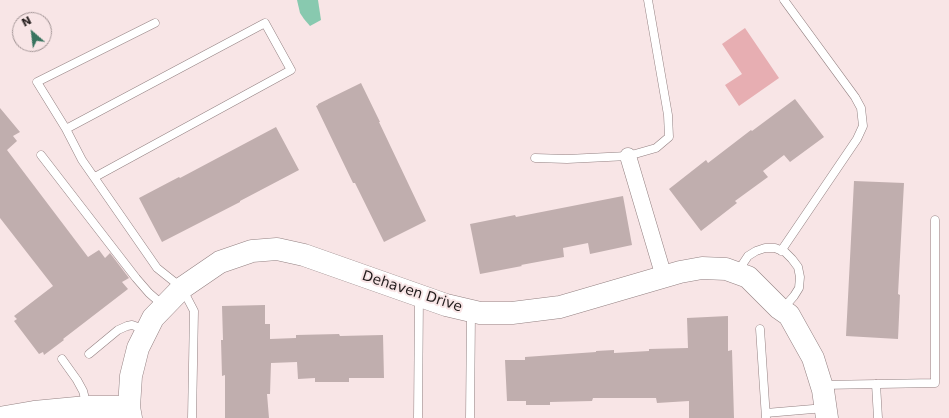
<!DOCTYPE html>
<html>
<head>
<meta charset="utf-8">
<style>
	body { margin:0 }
	#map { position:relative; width:949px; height:418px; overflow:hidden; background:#f8e5e6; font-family:"DejaVu Sans",sans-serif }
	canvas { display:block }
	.north { position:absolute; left:12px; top:12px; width:40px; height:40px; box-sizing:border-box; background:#f8e5e6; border:1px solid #a39596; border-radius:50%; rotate:332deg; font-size:11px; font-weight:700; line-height:16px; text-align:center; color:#231d1d }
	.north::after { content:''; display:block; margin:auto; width:14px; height:18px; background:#38745f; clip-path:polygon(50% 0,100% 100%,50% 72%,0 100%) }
</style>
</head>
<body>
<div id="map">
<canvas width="949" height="418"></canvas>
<div class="north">N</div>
</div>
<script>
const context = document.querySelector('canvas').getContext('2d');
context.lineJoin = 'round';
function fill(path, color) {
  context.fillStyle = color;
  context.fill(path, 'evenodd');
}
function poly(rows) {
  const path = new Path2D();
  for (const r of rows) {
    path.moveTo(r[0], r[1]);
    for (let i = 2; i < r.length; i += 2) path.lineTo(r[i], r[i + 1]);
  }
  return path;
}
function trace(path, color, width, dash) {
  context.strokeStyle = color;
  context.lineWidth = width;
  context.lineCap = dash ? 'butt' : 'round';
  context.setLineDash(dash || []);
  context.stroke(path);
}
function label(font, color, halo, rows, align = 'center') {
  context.font = font + ' "DejaVu Sans",sans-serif';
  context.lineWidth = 4;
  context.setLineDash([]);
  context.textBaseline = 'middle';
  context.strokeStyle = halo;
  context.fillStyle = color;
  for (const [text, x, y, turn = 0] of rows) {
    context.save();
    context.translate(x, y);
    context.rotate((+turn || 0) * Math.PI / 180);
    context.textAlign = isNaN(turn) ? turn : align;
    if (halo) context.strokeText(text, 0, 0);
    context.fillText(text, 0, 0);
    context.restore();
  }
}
fill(poly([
	[745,28,779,78,739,106,725,85,742,74,722,44]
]), '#e7aeb2');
fill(poly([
	[297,0,318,0,321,20,310,26,304,19,300,13]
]), '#88c9af');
fill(poly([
	[361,83,380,122,379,122,426,221,384,242,355,183,353,183,316,106,318,105,318,104],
	[795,99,824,137,790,162,784,155,763,171,768,177,735,201,737,203,701,231,669,189,706,160,708,163,751,130,752,131],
	[0,108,20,132,13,136,17,141,7,150,88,257,99,250,105,258,110,253,129,278,122,282,128,289,63,339,64,340,44,355,43,352,39,354,14,321,17,319,14,316,53,286,0,218],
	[276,127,299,170,240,201,240,202,162,242,139,198,179,177,180,178],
	[854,181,904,183,898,294,900,295,898,339,846,336],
	[623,196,632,245,590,254,588,243,563,248,564,257,521,265,522,266,480,274,470,224,515,215,516,217],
	[265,305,265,324,270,324,270,339,296,338,296,335,339,334,340,336,383,335,384,378,349,378,349,382,315,382,315,378,298,379,297,362,271,363,270,394,267,394,269,418,225,418,225,375,222,376,221,340,223,340,222,306],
	[728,316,728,351,732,350,734,418,689,418,689,401,657,403,656,398,593,398,592,401,550,402,550,405,526,405,526,401,507,401,505,360,525,360,525,357,596,352,596,351,614,350,614,353,649,351,649,349,688,348,687,318]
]), '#c0aeae');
const lane = poly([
	[66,129,37,82,155,23],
	[41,155,136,278,149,293,164,306],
	[535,158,567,159,628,156,656,148,669,137,668,115,648,0],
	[95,177,291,70,265,23,66,129,82,160,157,268,182,288,194,311,192,418],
	[781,251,857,139,863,126,861,108,855,97,784,0],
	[739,273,742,265,748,256,756,251,765,248,775,248,785,252,792,259,798,267,800,277,799,288,794,296,787,304,780,307],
	[760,329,766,418],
	[89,354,118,330,127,326,132,325,146,330],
	[62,359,77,380,83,391,87,406],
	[876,384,878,418],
	[822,385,935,383,935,220],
	[766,413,825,408],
	[418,418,419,296],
	[470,418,471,313]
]);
const street = poly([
	[628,156,664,277]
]);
const secondary = poly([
	[0,418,34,412,87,407,129,407],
	[131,418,129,407,131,376,138,348,153,318,182,288,220,262,252,251,277,249,304,255,446,305,480,313,512,313,560,307,680,272,702,268,726,269,748,277,779,308,789,315,813,358,823,390,827,418]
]);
trace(lane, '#938182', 9);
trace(street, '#938182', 17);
trace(secondary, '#938182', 23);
trace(lane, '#fff', 8);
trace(street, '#fff', 16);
trace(secondary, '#fff', 22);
label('14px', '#231d1d', '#f8e5e6', [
	["Dehaven Drive",412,292,18]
]);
</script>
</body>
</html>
